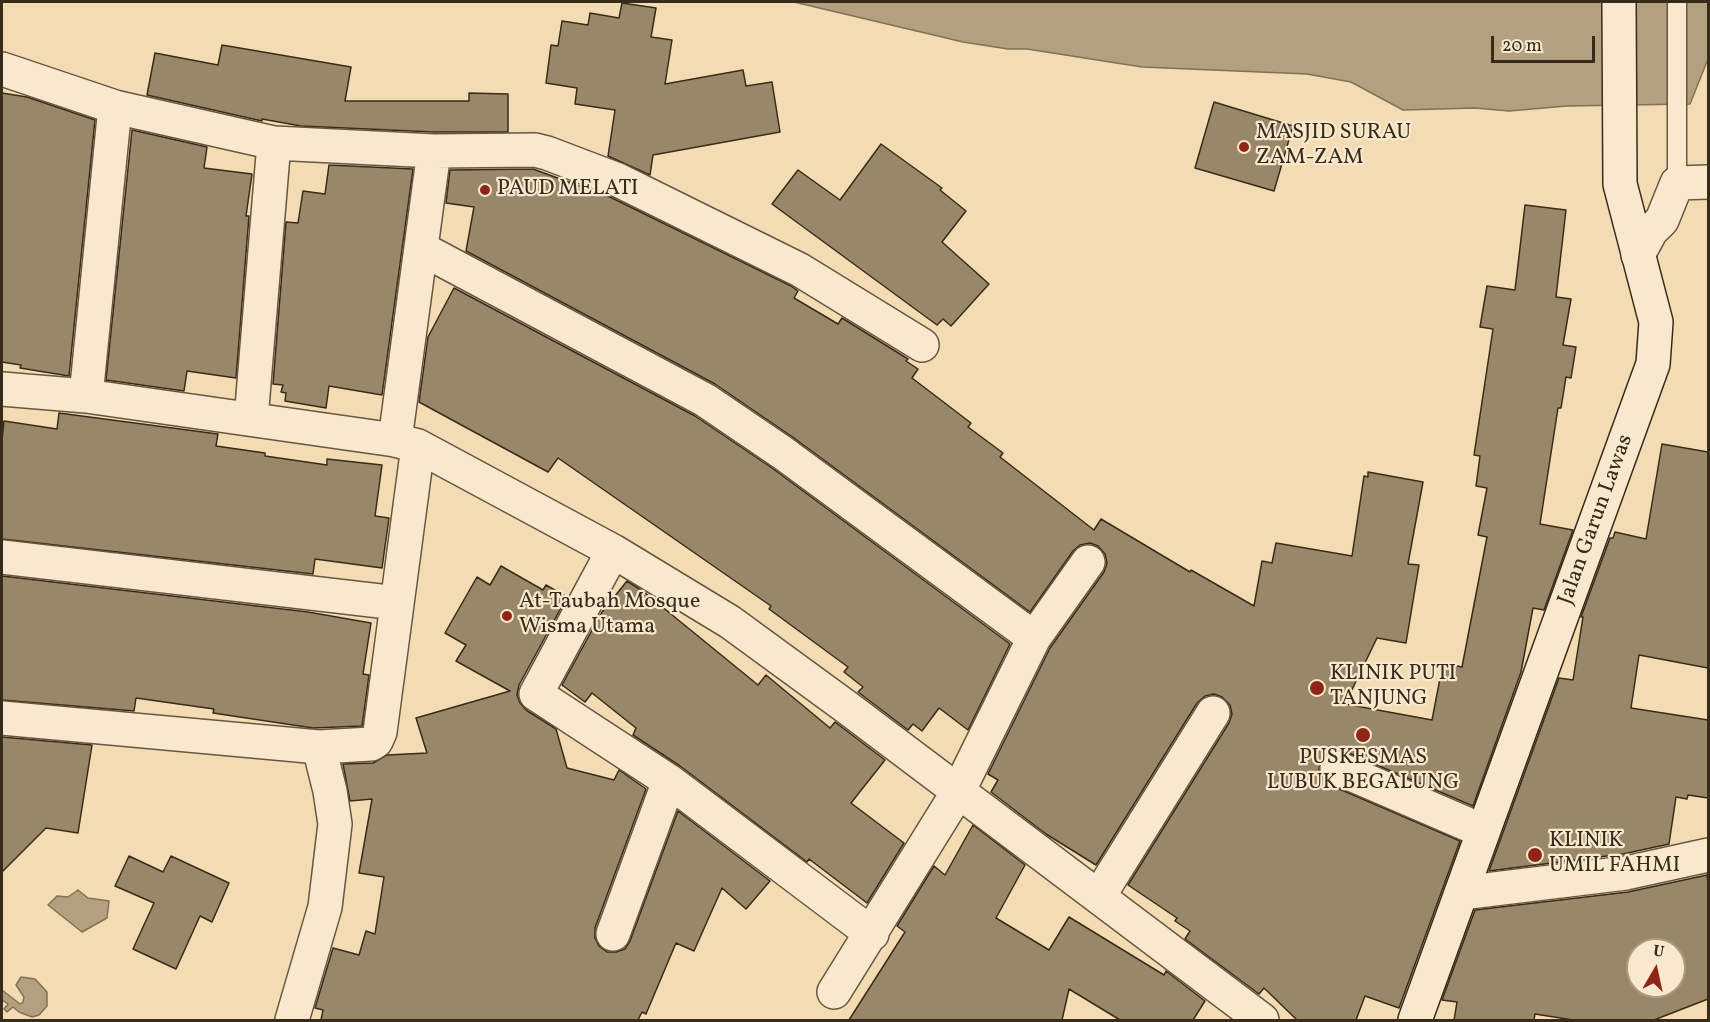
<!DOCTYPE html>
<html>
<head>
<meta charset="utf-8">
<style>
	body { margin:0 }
	#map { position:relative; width:1710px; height:1022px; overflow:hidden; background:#f3dcb3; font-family:Vollkorn,serif }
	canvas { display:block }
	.frame { position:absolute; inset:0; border:3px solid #382b1a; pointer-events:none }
	.north { position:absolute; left:1626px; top:938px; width:60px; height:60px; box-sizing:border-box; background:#f7e8ce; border:2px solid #ab9c86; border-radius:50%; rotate:9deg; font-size:16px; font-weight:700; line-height:24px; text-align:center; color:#382b1a }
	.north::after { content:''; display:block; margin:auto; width:21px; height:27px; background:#8f2418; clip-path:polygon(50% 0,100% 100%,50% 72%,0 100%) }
	.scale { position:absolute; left:1491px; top:36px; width:104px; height:27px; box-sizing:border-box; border:3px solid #382b1a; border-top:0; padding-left:8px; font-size:18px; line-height:21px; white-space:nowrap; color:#382b1a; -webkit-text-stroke:4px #f7e8ce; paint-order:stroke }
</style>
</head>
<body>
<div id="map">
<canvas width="1710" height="1022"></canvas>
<div class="frame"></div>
<div class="north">U</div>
<div class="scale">20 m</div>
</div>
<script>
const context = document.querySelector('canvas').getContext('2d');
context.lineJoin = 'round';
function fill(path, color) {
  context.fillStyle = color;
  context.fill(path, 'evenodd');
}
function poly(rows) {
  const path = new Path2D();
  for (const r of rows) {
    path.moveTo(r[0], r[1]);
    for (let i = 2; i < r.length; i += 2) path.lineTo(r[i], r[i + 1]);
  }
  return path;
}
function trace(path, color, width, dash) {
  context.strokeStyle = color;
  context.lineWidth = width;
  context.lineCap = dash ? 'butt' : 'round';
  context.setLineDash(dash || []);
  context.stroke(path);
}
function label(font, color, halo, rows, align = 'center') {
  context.font = font + ' Vollkorn,serif';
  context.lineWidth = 4.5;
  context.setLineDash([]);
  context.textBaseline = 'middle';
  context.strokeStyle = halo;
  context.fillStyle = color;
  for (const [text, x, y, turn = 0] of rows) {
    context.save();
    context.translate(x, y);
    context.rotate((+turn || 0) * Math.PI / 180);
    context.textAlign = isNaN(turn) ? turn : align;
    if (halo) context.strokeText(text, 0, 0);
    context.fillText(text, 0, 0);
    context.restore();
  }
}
const water = poly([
	[794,2,1708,2,1708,59,1690,104,1567,106,1509,111,1475,108,1403,110,1351,82,1307,74,1142,67,1027,49,1008,49,963,42,794,2],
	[78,890,88,898,109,901,107,918,82,932,48,905,57,896,68,897,78,890],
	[21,977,35,979,47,992,47,1006,39,1015,32,1017,19,1012,13,1007,7,1012,4,1009,8,1004,2,1000,2,990,20,1004,23,1002,24,997,16,985,21,977]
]);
fill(water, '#b3a07f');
trace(water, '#827157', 1.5);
const building = poly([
	[622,3,656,8,651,37,672,40,665,84,743,70,746,86,772,82,780,132,653,155,650,175,608,156,615,110,575,104,577,88,546,83,551,45,558,46,562,21,588,25,590,13,619,18,622,3],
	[222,45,351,67,345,101,469,101,469,93,508,94,508,132,434,132,301,126,262,119,262,121,147,95,155,53,218,65,222,45],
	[2,93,27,97,95,120,69,376,20,368,21,365,2,362,2,93],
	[1214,102,1293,126,1274,191,1195,168,1214,102],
	[132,130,207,147,204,168,252,174,246,216,249,216,236,378,187,371,184,391,106,380,132,130],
	[881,144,942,188,940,190,966,211,942,242,989,284,951,326,943,319,937,325,772,204,798,170,840,200,881,144],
	[329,165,413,169,382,395,329,386,326,408,285,401,286,393,281,392,283,385,273,384,286,222,298,223,303,191,325,194,329,165],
	[533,169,610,197,791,286,798,291,794,298,838,324,842,318,908,359,906,361,918,369,912,378,971,423,968,427,1003,453,1000,457,1094,530,1101,519,1190,572,1191,570,1254,606,1262,561,1272,563,1276,543,1352,556,1364,476,1368,477,1368,472,1423,482,1408,564,1419,565,1406,643,1377,638,1345,704,1432,720,1443,663,1462,667,1487,537,1478,535,1487,488,1476,486,1480,456,1474,455,1493,329,1480,327,1487,286,1515,290,1525,205,1566,210,1556,297,1571,299,1563,345,1576,347,1571,378,1566,377,1561,408,1558,408,1540,524,1573,530,1544,610,1533,608,1521,672,1473,806,1344,751,1335,749,1326,753,1320,761,1319,771,1322,779,1330,785,1460,841,1399,1008,1365,996,1356,1020,1297,1020,1264,988,1259,994,1185,939,1190,931,1175,921,1177,918,1128,885,1229,723,1232,714,1230,705,1222,697,1214,694,1205,696,1197,703,1096,865,1046,834,991,792,998,780,988,774,1050,648,1104,572,1107,563,1105,554,1098,546,1090,543,1080,545,1073,551,1030,612,794,438,715,384,466,251,474,207,446,203,450,170,533,169],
	[454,288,695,416,772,468,1010,644,968,730,939,708,922,731,913,724,908,730,858,692,863,687,844,672,848,667,769,609,771,606,558,458,548,472,419,402,428,337,454,288],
	[59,413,218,434,216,446,265,453,265,456,327,465,327,459,382,465,375,516,389,518,382,568,315,559,313,574,2,539,2,440,4,421,57,429,59,413],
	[1662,444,1708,452,1708,668,1639,655,1631,708,1708,720,1708,798,1688,795,1687,799,1676,797,1669,844,1623,854,1489,871,1559,678,1573,680,1583,617,1581,617,1610,538,1613,538,1615,532,1646,539,1662,444],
	[501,566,543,590,546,585,567,597,519,685,517,695,520,703,526,710,556,729,567,768,614,780,619,770,646,789,595,928,595,938,599,946,607,952,616,952,625,949,630,941,678,811,770,881,746,909,722,888,694,951,676,943,646,1014,642,1012,638,1020,321,1020,323,1010,315,1008,333,948,359,955,366,931,375,934,384,877,359,873,372,799,350,801,343,764,373,763,387,755,427,753,416,718,510,691,456,661,466,645,445,633,477,577,490,585,501,566],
	[2,576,308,612,371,623,363,674,369,675,362,726,313,728,213,713,214,709,136,698,134,711,2,700,2,576],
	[627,581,644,592,758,685,766,675,830,728,835,722,885,760,851,803,904,843,867,903,809,859,807,862,680,766,633,735,636,728,592,693,585,702,562,685,602,612,627,581],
	[2,737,92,745,78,833,46,828,2,872,2,737],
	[973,825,1025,865,996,918,1049,950,1069,917,1164,975,1166,971,1205,1001,1193,1020,1120,1020,1069,989,1062,1020,849,1020,905,932,897,926,934,866,945,875,973,825],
	[129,856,163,872,171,856,229,883,212,922,200,916,176,969,133,949,154,903,115,886,129,856],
	[1707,875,1708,883,1708,999,1654,1020,1573,1020,1535,1014,1534,1020,1454,1020,1457,1002,1442,1000,1475,910,1628,892,1707,875],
	[1638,950,1674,950,1674,986,1638,986,1638,950]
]);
fill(building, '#99876a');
trace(building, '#382b1a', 1.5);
const service = poly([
	[1677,2,1677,183]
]);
const minor = poly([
	[2,69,115,107,274,143,434,151,535,150,547,153,618,180,800,270,922,345],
	[422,249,705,400,783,453,1034,638],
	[1638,255,1651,231,1662,220,1677,183,1708,182],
	[2,389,86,396,395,440,418,446,613,551,730,622,845,706,1262,1020],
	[86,396,115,107],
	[251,419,274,143],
	[395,440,434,151],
	[613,551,536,694,669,781,872,934],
	[2,557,397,603],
	[2,718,319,747,371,744,376,741,380,732,418,446],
	[1337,768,1483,831],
	[1461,893,1626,873,1708,855],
	[1099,896,1213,713],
	[613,934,669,781],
	[834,992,958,792,1034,638,1088,562],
	[292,1020,325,907,335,824,330,791,319,747]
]);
const secondary = poly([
	[1415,1020,1653,364,1656,322,1620,184,1619,2]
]);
trace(service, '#675740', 21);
trace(minor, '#675740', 36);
trace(secondary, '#382b1a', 36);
trace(service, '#f7e8ce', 18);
trace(minor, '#f7e8ce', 33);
trace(secondary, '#f7e8ce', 33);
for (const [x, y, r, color] of [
	[1244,147,6,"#8f2418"],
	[485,190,6,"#8f2418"],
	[507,616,6,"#8f2418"],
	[1317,688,8,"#8f2418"],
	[1363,735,8,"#8f2418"],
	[1535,855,8,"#8f2418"]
]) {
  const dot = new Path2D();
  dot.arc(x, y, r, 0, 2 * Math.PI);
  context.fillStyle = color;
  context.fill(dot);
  trace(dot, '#f7e8ce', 2);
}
label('22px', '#382b1a', '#f7e8ce', [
	["MASJID SURAU",1256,134],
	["ZAM-ZAM",1256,159],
	["PAUD MELATI",497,190],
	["At-Taubah Mosque",519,603],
	["Wisma Utama",519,628],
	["KLINIK PUTI",1330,675],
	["TANJUNG",1330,700],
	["PUSKESMAS",1363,759,"center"],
	["LUBUK BEGALUNG",1363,784,"center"],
	["KLINIK",1549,842],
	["UMIL FAHMI",1549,867]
], 'left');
label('22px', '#382b1a', '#f7e8ce', [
	["Jalan Garun Lawas",1597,520,-70]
]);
</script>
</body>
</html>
